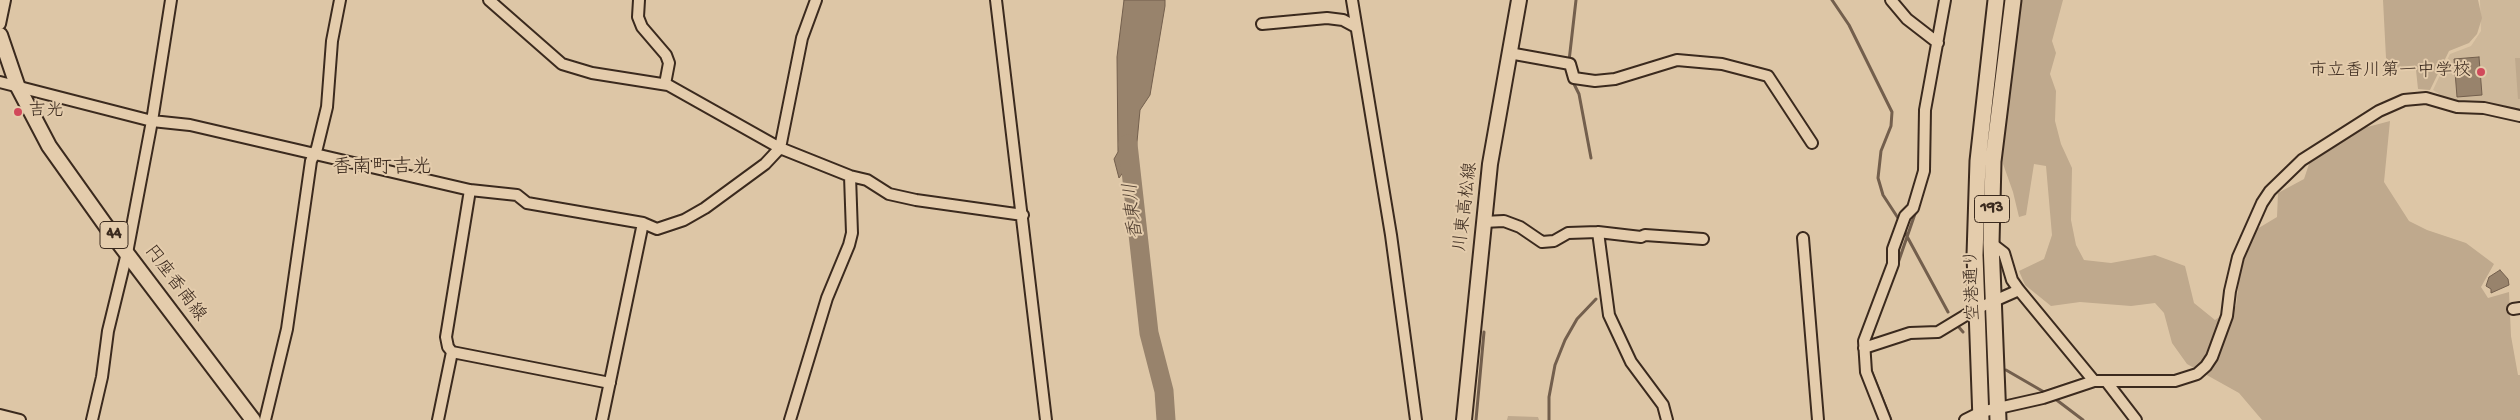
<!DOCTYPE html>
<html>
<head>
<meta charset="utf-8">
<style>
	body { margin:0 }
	canvas { display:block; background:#ddc6a6 }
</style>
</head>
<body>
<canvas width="2520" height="420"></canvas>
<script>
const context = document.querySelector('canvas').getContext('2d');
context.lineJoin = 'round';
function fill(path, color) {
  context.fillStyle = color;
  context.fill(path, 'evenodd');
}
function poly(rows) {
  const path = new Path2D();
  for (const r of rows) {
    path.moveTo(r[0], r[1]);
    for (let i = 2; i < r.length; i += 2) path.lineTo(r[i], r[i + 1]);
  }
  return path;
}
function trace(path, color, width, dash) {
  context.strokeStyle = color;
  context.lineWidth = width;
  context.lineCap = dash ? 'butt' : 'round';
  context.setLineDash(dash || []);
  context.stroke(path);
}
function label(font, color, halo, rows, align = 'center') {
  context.font = font + ' "Gochi Hand","Klee One",sans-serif';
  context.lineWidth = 4;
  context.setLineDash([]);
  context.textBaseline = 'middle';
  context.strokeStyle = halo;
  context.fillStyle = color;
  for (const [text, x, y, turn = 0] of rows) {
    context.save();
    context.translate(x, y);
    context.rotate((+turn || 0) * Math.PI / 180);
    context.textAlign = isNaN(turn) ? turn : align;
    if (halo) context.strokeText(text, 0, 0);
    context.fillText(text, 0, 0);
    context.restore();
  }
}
fill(poly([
	[2480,0,2520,0,2520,111,2494,104,2453,103,2433,90,2450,54,2471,46,2481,31]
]), '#ceb89a');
fill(poly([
	[2020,0,2063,0,2052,41,2056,53,2050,74,2056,91,2055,121,2061,144,2072,168,2071,220,2076,245,2084,260,2111,263,2155,255,2185,266,2194,303,2215,320,2236,306,2241,263,2257,229,2277,217,2278,193,2304,179,2310,161,2360,129,2390,121,2384,182,2409,221,2427,230,2466,243,2494,264,2481,287,2488,298,2509,292,2511,336,2518,375,2520,375,2520,420,2262,420,2239,393,2187,364,2172,343,2164,313,2155,303,2131,306,2080,302,2051,306,2025,285,2019,271,2044,259,2052,235,2046,166,2034,164,2026,215,2019,217,2013,192,2002,161,2008,70],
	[2383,0,2478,0,2482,18,2477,34,2469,43,2449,51,2430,90,2418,89,2416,70,2401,70,2386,58],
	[2515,58,2520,58,2520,99,2518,99],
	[1508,416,1538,417,1539,420,1507,420]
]), '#bfa98d');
const water = poly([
	[1124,0,1165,0,1165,6,1150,95,1140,110,1135,163,1128,173,1124,171,1119,178,1114,159,1118,152,1117,57,1124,0],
	[2479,57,2482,95,2457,97,2454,59,2479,57],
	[2500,270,2508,279,2509,285,2491,293,2491,289,2486,286,2489,277,2500,270]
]);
fill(water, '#98836c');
trace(water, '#735f4d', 1);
trace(poly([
	[1832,0,1849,25,1892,112,1891,126,1881,151,1878,178,1883,195,1898,218],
	[1569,61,1576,0],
	[1574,84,1579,94,1591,158],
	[1903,229,1948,312],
	[1897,266,1917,208],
	[1957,325,1963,332],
	[1869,344,1874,328],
	[1869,365,1891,420],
	[2006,370,2044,392],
	[2054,398,2083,420],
	[1476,420,1484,332],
	[1549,420,1549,397,1555,365,1565,340,1577,319,1596,299]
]), '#735f4d', 3);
trace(poly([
	[1128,144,1149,333,1164,391,1166,420]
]), '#98836c', 19);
const minor = poly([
	[489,0,562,64,592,73,668,85,780,148,850,176,867,180,889,194,916,200,1023,215],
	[639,0,638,17,642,27,666,55,669,63,665,84],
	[996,0,1046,420],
	[1352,0,1391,235,1416,420],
	[1891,0,1907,19,1938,43],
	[0,24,5,0],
	[1262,24,1327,18,1343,20,1356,27],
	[1509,53,1570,64,1574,78,1595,81,1615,79,1677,60,1722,64,1768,76,1812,143],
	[0,82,152,121,190,125,470,190,517,195,527,203,643,223,657,229,684,220,705,208,765,164,780,148,802,38,816,0],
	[470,190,446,337,448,347,452,352,610,383],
	[1483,222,1504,221,1520,227,1542,242,1554,241,1568,233,1598,232,1641,237,1645,235,1703,239],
	[1598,232,1609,315,1631,362,1663,405,1667,420],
	[1803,238,1818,420],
	[1991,243,2004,253,2012,280,2019,290,2094,381],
	[2513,309,2520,308],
	[1864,348,1910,333,1938,332,1976,309,2019,290],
	[2106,381,2136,420],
	[0,415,20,420],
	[92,420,102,377,108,331,127,253,152,121,171,0],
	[265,420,287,329,311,161,317,148,327,107,332,41,340,0],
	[438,420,452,352],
	[602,420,643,223],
	[790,420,827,298,849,245,852,233,850,176],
	[1885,420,1866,372,1864,341,1893,264,1893,249,1905,216,1913,208,1924,171,1925,110,1945,0],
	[1965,420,1981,412,2043,398,2094,381,2175,381,2197,374,2206,366,2212,357,2227,316,2230,291,2238,257,2262,203,2270,191,2302,160,2379,111,2404,100,2426,98,2457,107,2484,108,2520,116]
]);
const major = poly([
	[0,35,17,85,49,146,106,226,253,420],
	[1464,420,1490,164,1519,0]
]);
const highway = poly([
	[1981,420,1975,255,1978,161,1996,0],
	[1998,420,1991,243,1993,161,2013,0]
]);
trace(minor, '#3b2a1e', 14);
trace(major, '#3b2a1e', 18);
trace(highway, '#3b2a1e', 19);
trace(minor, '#e4ccac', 10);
trace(major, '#e4ccac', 14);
trace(highway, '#e4ccac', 15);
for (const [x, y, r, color] of [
	[2481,72,5,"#d1495b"],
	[18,112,5,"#d1495b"]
]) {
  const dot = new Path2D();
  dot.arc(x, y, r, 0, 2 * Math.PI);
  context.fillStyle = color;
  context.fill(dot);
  trace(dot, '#e4ccac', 2);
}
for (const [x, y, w] of [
	[1992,209,35],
	[114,235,28]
]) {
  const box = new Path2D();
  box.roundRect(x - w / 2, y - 13.5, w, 27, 4);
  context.fillStyle = '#e4ccac';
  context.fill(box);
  trace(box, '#3b2a1e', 1);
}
label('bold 16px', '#3b2a1e', null, [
	["193",1992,209],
	["44",114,235]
]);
label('18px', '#3b2a1e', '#e4ccac', [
	["市立香川第一中学校",2471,72],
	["吉光",28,112,"left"]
], 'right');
label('18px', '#3b2a1e', '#e4ccac', [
	["川東高松線",1467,207,-83],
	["円座香南線",174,284,53],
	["空港通り",1974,285,-92]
]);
label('italic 19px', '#4e3c2e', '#e4ccac', [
	["香東川",1135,211,-96]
]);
label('20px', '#3b2a1e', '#e4ccac', [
	["香南町吉光",382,169]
]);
</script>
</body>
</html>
